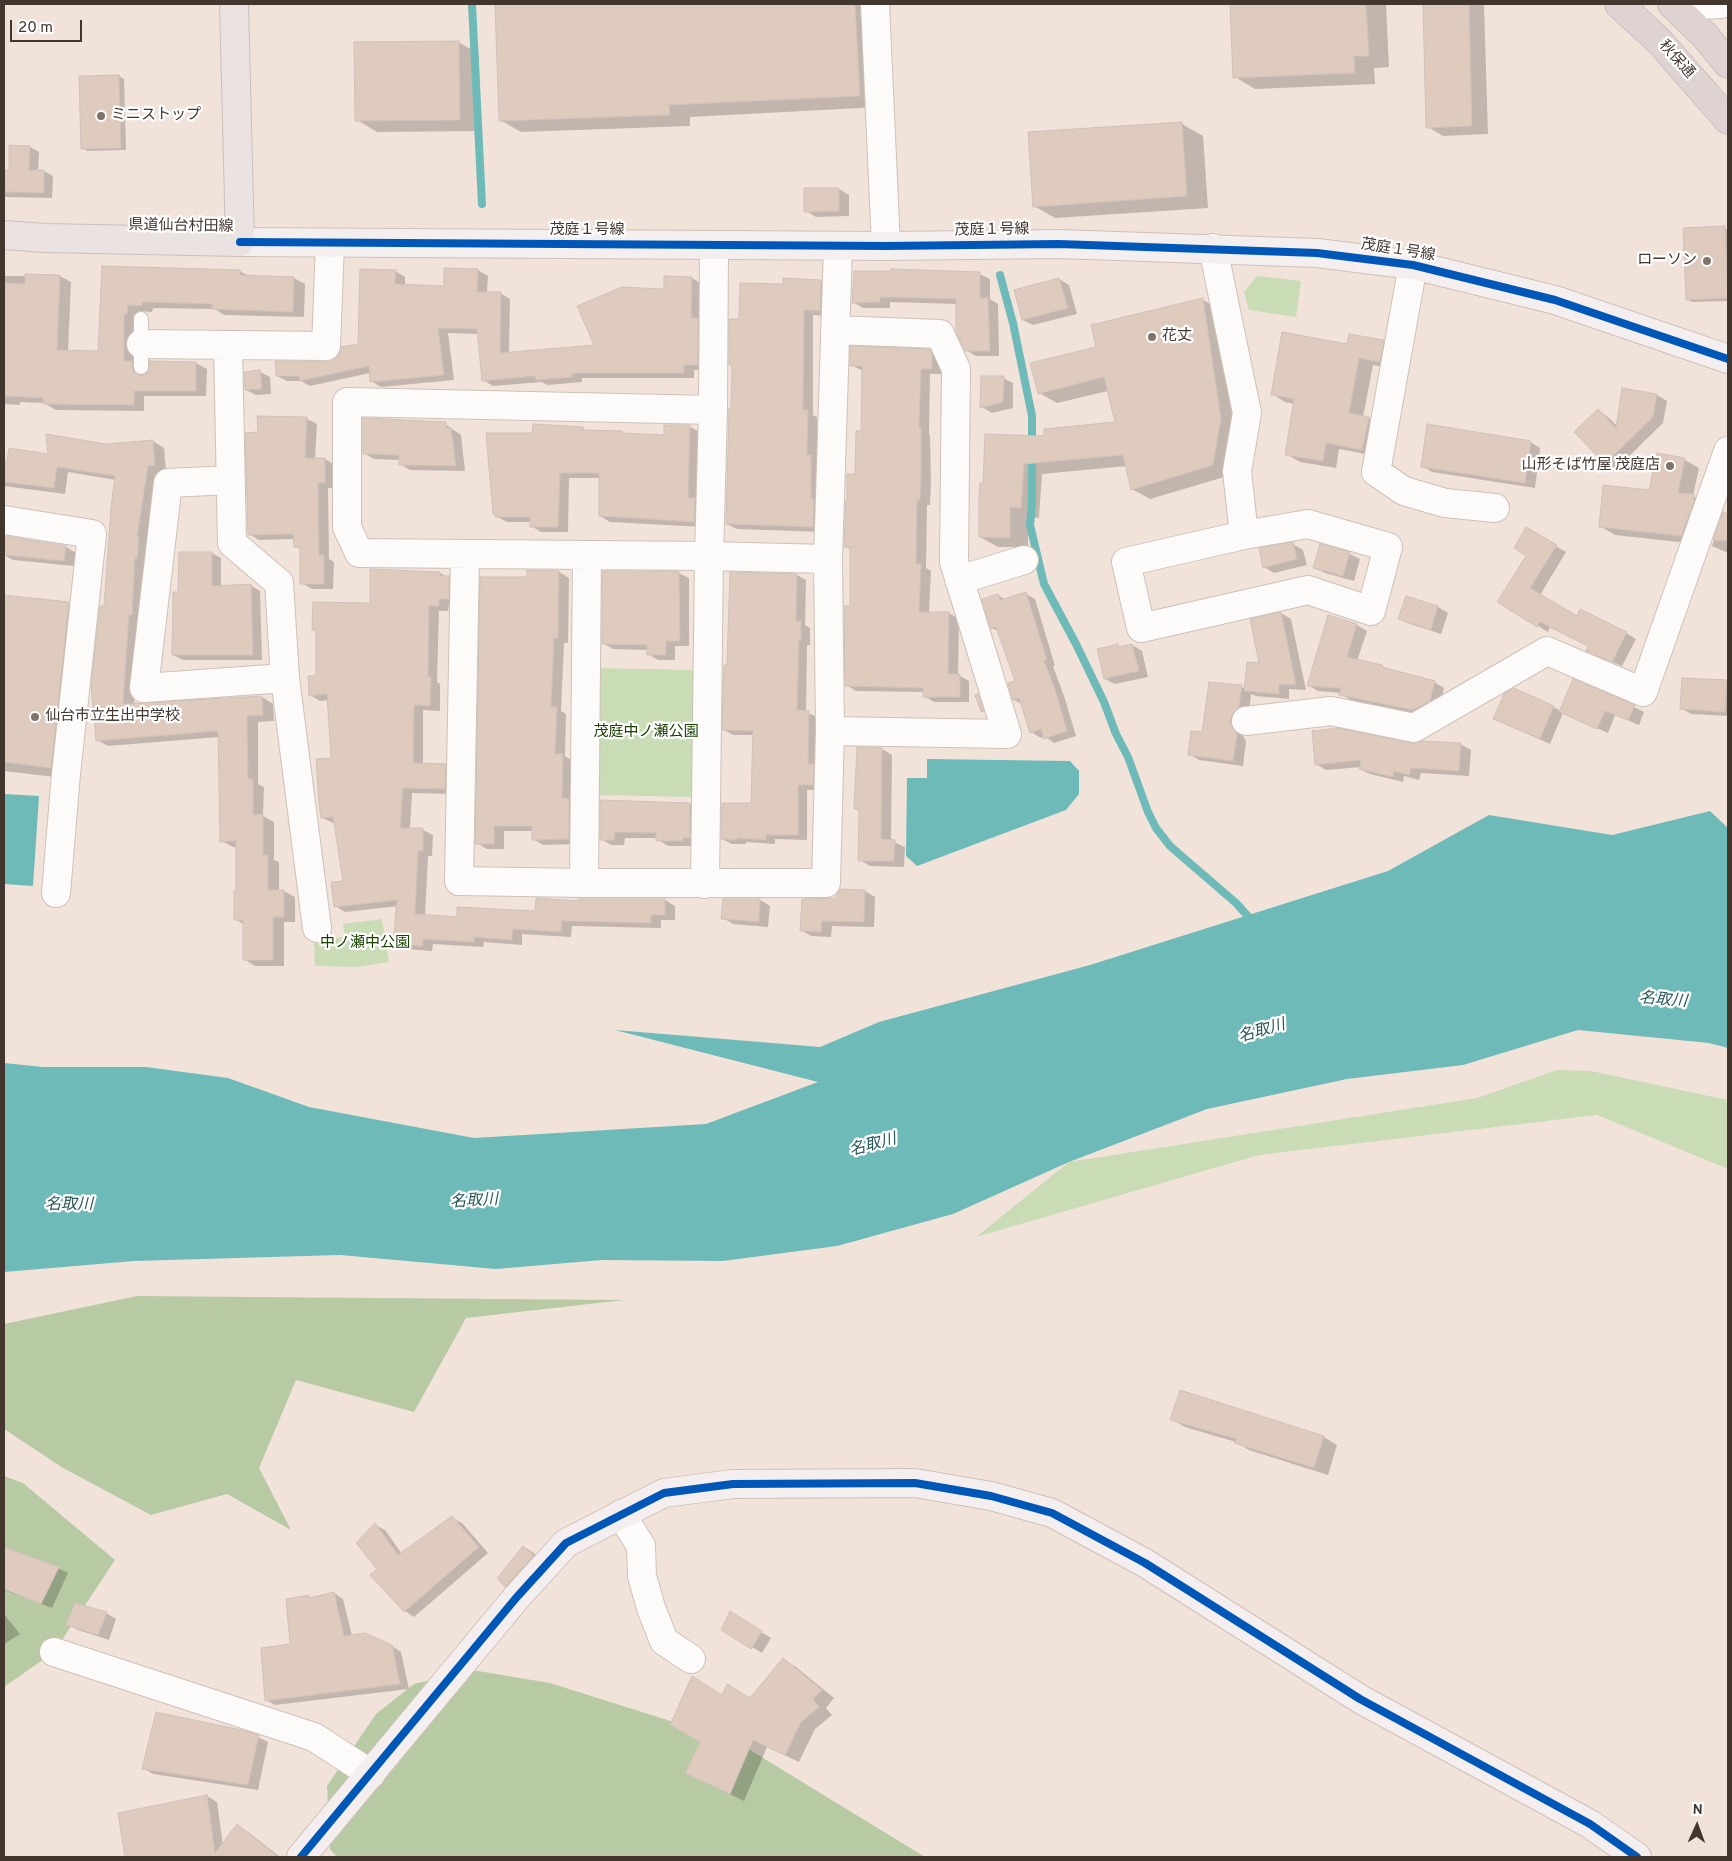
<!DOCTYPE html>
<html>
<head>
<meta charset="utf-8">
<style>
	body { margin:0 }
	#map { position:relative; width:1732px; height:1861px; overflow:hidden; background:#f2e3da; font-family:Overpass,sans-serif }
	canvas { display:block }
	.frame { position:absolute; inset:0; border:5px solid #43362e; pointer-events:none }
	.north { position:absolute; left:1672px; top:1801px; width:50px; height:50px; -webkit-text-stroke:4px #fff; paint-order:stroke; rotate:2deg; font-size:14px; font-weight:700; line-height:20px; text-align:center; color:#43362e }
	.north::after { content:''; display:block; margin:auto; width:18px; height:22px; background:#43362e; clip-path:polygon(50% 0,100% 100%,50% 72%,0 100%) }
	.scale { position:absolute; left:10px; top:20px; width:72px; height:22px; box-sizing:border-box; border:2px solid #43362e; border-top:0; padding-left:6px; font-size:15px; line-height:18px; white-space:nowrap; color:#43362e; -webkit-text-stroke:4px #fff; paint-order:stroke }
</style>
</head>
<body>
<div id="map">
<canvas width="1732" height="1861"></canvas>
<div class="frame"></div>
<div class="north">N</div>
<div class="scale">20 m</div>
</div>
<script>
const context = document.querySelector('canvas').getContext('2d');
context.lineJoin = 'round';
function fill(path, color) {
  context.fillStyle = color;
  context.fill(path, 'evenodd');
}
function poly(rows) {
  const path = new Path2D();
  for (const r of rows) {
    path.moveTo(r[0], r[1]);
    for (let i = 2; i < r.length; i += 2) path.lineTo(r[i], r[i + 1]);
  }
  return path;
}
function trace(path, color, width, dash) {
  context.strokeStyle = color;
  context.lineWidth = width;
  context.lineCap = dash ? 'butt' : 'round';
  context.setLineDash(dash || []);
  context.stroke(path);
}
function label(font, color, halo, rows, align = 'center') {
  context.font = font + ' Overpass,"Noto Sans JP",sans-serif';
  context.lineWidth = 4.5;
  context.setLineDash([]);
  context.textBaseline = 'middle';
  context.strokeStyle = halo;
  context.fillStyle = color;
  for (const [text, x, y, turn = 0] of rows) {
    context.save();
    context.translate(x, y);
    context.rotate((+turn || 0) * Math.PI / 180);
    context.textAlign = isNaN(turn) ? turn : align;
    if (halo) context.strokeText(text, 0, 0);
    context.fillText(text, 0, 0);
    context.restore();
  }
}
fill(poly([
	[1257,276,1301,281,1296,317,1249,310,1244,292],
	[598,668,696,670,694,797,596,795],
	[382,919,389,962,356,967,315,966,314,941,345,937,343,924],
	[1557,1070,1591,1071,1728,1100,1728,1169,1597,1115,1259,1155,976,1237,1069,1162,1477,1098]
]), '#c9dcb6');
fill(poly([
	[137,1296,624,1300,466,1318,414,1412,296,1380,259,1468,291,1530,227,1494,151,1515,63,1468,4,1429,4,1324],
	[4,1476,23,1483,115,1560,54,1652,4,1687],
	[472,1670,550,1683,737,1742,925,1857,337,1857,330,1849,327,1786,376,1714,414,1684]
]), '#b8caa4');
fill(poly([
	[927,759,1070,761,1079,771,1079,794,1066,810,917,866,906,856,907,778,927,778],
	[4,794,39,796,33,886,4,884],
	[1710,811,1728,828,1728,1048,1709,1043,1578,1030,1463,1065,1347,1079,1207,1109,1069,1162,953,1214,837,1246,723,1261,602,1260,496,1269,340,1255,134,1261,4,1272,4,1063,43,1067,146,1067,228,1078,309,1107,474,1138,706,1124,818,1082,615,1030,820,1047,879,1022,1090,965,1388,871,1489,815,1612,835]
]), '#6ebab8');
fill(poly([
	[496,4,874,4,880,107,690,117,690,126,521,132,500,120],
	[1231,4,1386,4,1389,67,1374,68,1375,84,1255,89,1235,77],
	[1424,4,1484,5,1488,134,1443,136,1428,127],
	[458,42,479,54,480,131,377,132,357,120],
	[119,76,124,79,126,150,87,151,82,148,80,77],
	[1182,124,1203,136,1208,208,1055,218,1034,206],
	[30,147,39,152,38,171,44,171,53,176,52,198,4,197,4,171,10,171],
	[839,189,849,195,849,216,816,217,806,211],
	[1724,228,1728,230,1728,301,1692,302,1687,299],
	[103,268,240,271,249,276,294,278,305,284,304,317,224,315,215,309,153,308,152,312,138,311,143,376,196,363,207,369,206,396,144,396,144,411,56,410,44,403,20,402,20,405,4,404,4,276,60,276,71,282,68,351,100,353],
	[478,270,488,276,487,293,500,293,510,299,509,353,596,346,665,290,692,278,702,284,707,370,694,370,694,378,582,378,582,382,547,385,542,382,493,386,483,380,479,334,448,333,454,380,381,387,371,381,370,373,310,386,301,381,287,381,277,376,335,361,359,345,395,271,405,277,405,286,445,287],
	[893,271,980,274,990,279,990,299,998,304,999,356,976,356,966,350,957,304,890,302,890,308,863,308,853,302],
	[1059,279,1069,285,1077,314,1033,325,1023,320,1016,291],
	[821,282,831,288,830,316,813,315,813,415,817,417,817,459,821,462,823,532,737,529,727,524,732,409,733,366,730,364,741,320,784,285],
	[1203,300,1221,310,1239,429,1231,475,1150,499,1132,489,1127,466,1042,474,1039,518,1028,517,1028,547,998,547,980,537,980,500,1046,437,1116,423,1108,391,1057,403,1039,393,1098,348],
	[1383,342,1397,349,1393,369,1373,365,1363,417,1368,418,1382,426,1376,456,1339,449,1336,468,1300,462,1286,454,1295,404,1285,402,1272,394,1348,346],
	[929,350,940,356,942,361,941,374,930,374,929,434,930,435,931,482,930,505,927,505,926,568,931,571,929,613,949,613,959,619,958,675,969,681,969,702,934,702,924,696,924,692,856,691,846,685,851,608,852,550,845,546,862,432,863,371,851,365],
	[260,372,270,377,271,394,256,395,246,390],
	[1003,378,1013,383,1013,408,992,413,982,407],
	[1657,395,1667,401,1663,423,1616,469,1606,463,1598,411,1608,417,1617,426],
	[259,418,307,419,317,424,315,459,325,459,335,465,334,488,328,488,329,559,334,562,333,589,312,589,302,583,302,550,295,546,295,539,259,540,249,534,259,433],
	[445,424,461,435,465,471,410,470,400,464,400,460,374,459,364,453],
	[689,426,699,432,704,527,610,522,600,516,600,478,569,478,568,532,541,532,531,526,531,522,507,522,496,516,533,435,583,428,588,432,621,432,626,434,665,436],
	[153,441,164,448,166,471,159,471,148,544,140,621,134,705,262,697,273,704,274,721,258,722,258,784,264,787,263,816,274,822,274,860,279,862,279,891,284,891,295,897,295,922,284,922,284,966,255,966,244,959,244,925,236,919,237,847,233,847,222,841,219,737,108,746,97,740,105,608,116,480,68,472,65,494,4,486,4,462,8,462,106,445],
	[1530,442,1540,448,1535,488,1432,472,1422,466],
	[1685,460,1699,468,1693,496,1708,504,1696,544,1615,535,1600,526,1650,491],
	[1724,514,1728,515,1728,553,1712,546],
	[1527,529,1566,552,1540,595,1577,618,1626,633,1636,639,1622,666,1597,656,1587,650,1589,646,1550,627,1548,632,1499,602,1528,555],
	[4,537,66,547,76,553,74,566,13,560,4,555],
	[1293,544,1303,550,1307,565,1274,573,1264,567],
	[1321,545,1350,554,1360,559,1354,581,1325,573,1315,568],
	[212,553,221,558,221,587,250,585,260,591,262,660,183,660,173,655,180,593],
	[528,571,559,572,569,578,568,643,564,643,561,711,566,714,565,756,573,761,579,844,543,845,533,839,533,831,504,831,504,849,487,849,477,843],
	[604,572,679,573,689,578,689,646,675,646,675,660,658,660,648,654,648,650,613,649,603,643],
	[440,573,459,583,458,604,449,604,448,611,439,611,437,682,440,684,440,711,423,710,423,765,445,765,455,771,455,794,412,793,410,829,423,830,433,835,432,856,428,856,425,916,458,918,536,912,579,903,579,900,665,900,675,906,675,920,661,920,661,928,572,926,571,937,522,934,522,945,484,942,483,947,433,944,432,951,405,949,395,943,398,906,345,912,335,906,345,882,335,823,333,823,323,818,332,759,328,700,320,701,310,695,317,677,317,631,314,629],
	[797,575,806,580,805,625,810,628,810,645,807,645,806,712,817,717,822,790,807,790,807,840,775,839,775,844,746,842,746,844,732,844,722,839,752,804,754,735,733,735,724,730,729,667],
	[1026,594,1035,599,1055,666,1053,666,1065,699,1076,736,1054,743,1044,736,1041,738,1031,732,1022,704,1014,700,1009,684,1016,681,1000,632,992,628,998,595,1006,600],
	[4,596,68,603,89,615,72,779,4,771],
	[1407,597,1438,607,1448,613,1441,634,1410,624,1400,619],
	[1281,613,1291,619,1306,690,1289,689,1289,699,1256,696,1251,694,1249,713,1240,729,1246,742,1243,766,1199,760,1189,754,1203,733,1241,687,1246,689,1260,665],
	[1357,625,1367,631,1357,661,1382,666,1390,671,1434,682,1444,688,1440,706,1424,715,1351,700,1341,694,1341,693,1318,691,1308,685],
	[1132,645,1142,651,1148,677,1115,684,1105,679,1117,646,1121,648],
	[1726,681,1728,682,1728,716,1691,714,1681,708],
	[1553,707,1561,711,1634,707,1644,712,1639,725,1615,715,1608,733,1563,713,1550,744,1495,719],
	[1460,744,1471,750,1469,776,1421,773,1419,780,1404,776,1403,782,1370,774,1360,769,1361,767,1326,770,1316,764,1411,745],
	[859,748,882,749,892,755,891,841,905,847,904,867,870,866,860,860,861,812,855,808],
	[602,802,690,804,700,810,693,846,668,846,658,840,658,838,625,838,624,845,611,845,601,839],
	[865,891,875,897,874,927,832,926,831,937,811,936,801,930,835,900],
	[760,900,770,906,768,927,733,924,723,918],
	[1181,1392,1324,1437,1337,1445,1328,1475,1249,1450,1236,1442,1185,1427,1172,1419],
	[452,1518,462,1523,488,1553,414,1617,405,1611,379,1570,375,1525,385,1530,402,1554],
	[524,1547,534,1553,543,1562,515,1592,505,1586],
	[4,1548,58,1568,68,1573,52,1608,4,1590],
	[334,1593,343,1599,352,1636,392,1646,401,1652,409,1689,275,1705,266,1700,292,1645,309,1596,312,1599],
	[106,1613,116,1619,109,1640,78,1630,68,1624],
	[4,1614,20,1634,4,1644],
	[740,1619,771,1638,762,1653,752,1647],
	[783,1659,796,1667,834,1698,826,1708,832,1715,815,1729,799,1762,767,1747,744,1801,687,1773,723,1696,750,1699],
	[258,1737,268,1742,258,1790,153,1774,143,1768],
	[207,1796,217,1802,223,1845,238,1826,248,1832,280,1857,126,1857,119,1814]
]), '#0003');
trace(poly([
	[472,4,482,204],
	[1000,275,1013,323,1032,416,1032,504,1030,525,1044,584,1076,644,1104,702,1116,734,1128,757,1148,812,1156,828,1170,846,1236,903,1254,923]
]), '#6ebab8', 8);
const building = poly([
	[495,4,855,4,860,96,669,105,670,115,499,121,495,4],
	[1230,4,1366,4,1369,56,1354,56,1355,73,1233,78,1230,4],
	[1423,4,1469,4,1472,126,1426,128,1423,4],
	[459,41,460,120,355,121,354,42,459,41],
	[119,75,121,148,81,149,79,76,119,75],
	[1182,122,1187,196,1033,207,1028,132,1182,122],
	[9,145,30,146,29,170,44,170,44,193,4,192,4,170,9,170,9,145],
	[804,188,839,188,839,211,804,212,804,188],
	[1725,226,1728,298,1686,300,1683,228,1725,226],
	[102,266,240,270,240,275,294,277,293,312,212,309,212,304,142,302,142,306,128,305,127,314,124,314,124,361,132,361,133,371,141,376,148,372,150,361,196,362,196,391,134,391,134,405,44,404,43,398,4,396,4,283,25,284,25,274,60,275,57,350,98,351,102,266],
	[444,268,478,269,477,292,501,292,500,353,594,345,577,306,622,287,664,289,664,276,692,277,691,318,698,318,698,365,684,365,684,373,572,373,573,377,536,380,535,376,482,381,477,329,438,328,444,375,370,382,369,366,299,381,299,376,276,376,275,361,326,362,334,359,339,355,341,347,358,344,360,269,396,270,395,284,444,286,444,268],
	[891,269,980,272,980,299,988,297,990,351,965,351,956,332,956,299,880,297,880,302,852,303,854,271,891,271,891,269],
	[783,278,821,280,820,311,804,310,803,410,808,410,807,455,811,455,811,499,814,499,813,527,726,524,729,408,731,408,732,365,729,365,729,319,739,319,740,283,783,284,783,278],
	[1059,278,1068,308,1022,320,1014,290,1059,278],
	[1203,298,1221,418,1213,465,1131,490,1123,455,1024,464,1021,508,1010,507,1010,538,979,537,979,500,980,483,983,483,985,434,1044,436,1044,429,1115,422,1104,377,1038,394,1030,363,1096,347,1091,325,1203,298],
	[1282,332,1347,344,1349,334,1384,340,1380,362,1359,358,1349,413,1369,417,1362,450,1326,443,1323,461,1285,455,1294,399,1271,395,1282,332],
	[850,346,930,349,932,355,932,369,921,369,919,428,921,428,921,476,920,500,917,500,916,564,921,564,919,612,949,612,948,674,960,674,960,697,923,697,923,688,845,686,844,606,850,606,850,547,844,547,846,499,847,499,847,474,855,474,856,431,861,431,862,366,850,366,850,346],
	[260,370,262,389,245,390,244,372,260,370],
	[981,376,1004,376,1003,402,980,408,981,376],
	[1622,388,1657,394,1653,417,1605,464,1574,432,1598,409,1616,428,1622,388],
	[257,416,307,417,305,458,325,458,325,483,318,483,319,555,324,555,324,584,300,584,300,547,294,547,293,534,248,535,245,433,258,432,257,416],
	[363,418,446,422,446,428,451,428,456,466,399,465,399,455,363,454,363,418],
	[533,424,583,427,583,430,622,431,622,433,664,435,664,425,690,425,688,498,695,498,694,522,599,516,599,473,560,473,558,527,530,527,530,517,495,517,495,514,493,514,486,433,532,433,533,424],
	[1427,424,1531,441,1525,483,1421,467,1427,424],
	[46,434,106,444,153,440,155,465,148,466,137,537,139,537,137,559,135,558,132,615,129,615,123,704,262,696,263,715,247,716,248,779,253,779,253,815,263,814,263,855,268,855,268,890,284,890,284,917,273,917,273,960,243,960,243,920,234,920,234,890,236,890,236,841,220,842,218,731,96,741,91,684,100,606,104,606,111,508,115,476,57,467,54,488,4,482,4,461,7,461,9,448,48,454,46,434],
	[1657,453,1685,458,1678,493,1694,494,1694,502,1681,536,1599,527,1603,485,1649,490,1657,453],
	[1723,512,1728,514,1728,541,1713,540,1723,512],
	[1526,527,1557,545,1530,588,1577,616,1580,609,1627,632,1612,662,1586,651,1588,646,1540,622,1537,627,1497,602,1526,556,1514,548,1526,527],
	[4,536,66,546,64,561,4,555,4,536],
	[1293,542,1297,559,1263,568,1259,548,1293,542],
	[1320,544,1350,552,1343,576,1313,568,1320,544],
	[179,552,212,552,212,586,251,584,253,655,172,655,173,592,178,592,179,552],
	[370,569,440,572,440,576,449,576,449,599,439,599,439,606,429,606,428,677,431,677,430,706,414,705,413,763,446,764,445,789,403,788,400,828,423,828,423,851,418,851,415,914,457,917,457,907,535,911,536,898,578,901,578,899,665,899,665,915,651,915,651,923,562,921,561,932,513,929,512,940,474,937,474,942,423,939,423,946,393,944,397,900,334,907,331,882,343,881,333,817,321,818,319,803,316,759,331,758,327,694,309,696,308,676,316,676,316,630,312,630,313,602,370,603,370,569],
	[527,570,559,571,558,638,554,638,551,707,557,707,555,754,563,754,562,798,569,799,569,839,532,840,532,826,494,826,494,844,475,844,480,577,527,577,527,570],
	[602,571,679,571,680,641,666,641,666,655,647,655,647,645,602,644,602,571],
	[730,572,797,574,796,621,801,621,801,640,799,640,797,710,809,711,808,764,814,764,813,785,798,785,798,835,766,835,766,840,737,838,737,840,721,839,722,803,751,803,753,731,722,730,724,665,727,665,730,572],
	[1026,592,1047,660,1044,661,1056,692,1067,731,1044,739,1041,729,1030,733,1019,698,1013,700,1008,683,1015,681,996,627,991,629,982,599,998,594,1000,600,1026,592],
	[4,595,69,602,51,768,4,762,4,595],
	[1406,596,1438,606,1431,630,1398,619,1406,596],
	[1281,612,1296,685,1279,684,1279,694,1244,691,1247,662,1259,663,1250,619,1281,612],
	[1328,615,1357,624,1347,657,1382,665,1382,667,1435,681,1430,701,1413,710,1339,695,1341,688,1307,686,1328,615],
	[1118,644,1118,647,1132,644,1139,671,1104,679,1097,649,1118,644],
	[1682,678,1727,680,1725,712,1680,709,1682,678],
	[1573,679,1635,705,1628,720,1605,711,1597,729,1559,712,1573,679],
	[1209,682,1242,685,1239,707,1232,714,1230,722,1237,735,1233,761,1188,755,1191,731,1202,732,1209,682],
	[1514,688,1554,706,1540,739,1493,719,1504,694,1514,688],
	[978,694,984,711,981,712,975,695,978,694],
	[1338,728,1411,743,1423,741,1461,743,1459,771,1411,768,1409,775,1394,771,1393,777,1359,769,1361,760,1315,765,1312,731,1338,728],
	[857,747,882,748,881,839,895,840,894,861,858,861,859,809,854,809,857,747],
	[600,800,690,803,690,838,683,838,683,841,656,841,656,833,615,832,614,840,600,840,600,800],
	[840,889,865,890,864,922,822,921,821,932,800,931,802,899,835,898,840,889],
	[723,899,760,899,759,922,721,919,723,899],
	[1180,1390,1324,1436,1314,1468,1234,1443,1236,1439,1170,1420,1180,1390],
	[452,1516,479,1547,404,1612,370,1575,377,1569,356,1543,375,1523,398,1555,452,1516],
	[523,1546,534,1555,505,1587,497,1578,523,1546],
	[4,1547,59,1567,41,1604,4,1589,4,1547],
	[334,1592,344,1636,365,1633,392,1645,400,1684,265,1701,261,1648,290,1644,286,1599,309,1595,309,1598,334,1592],
	[75,1603,107,1612,98,1635,66,1625,75,1603],
	[730,1611,762,1631,751,1649,721,1630,730,1611],
	[783,1658,822,1690,813,1699,819,1707,801,1722,785,1755,753,1740,730,1794,685,1773,700,1742,670,1725,692,1676,722,1695,727,1684,750,1698,783,1658],
	[156,1712,241,1730,259,1735,248,1785,142,1769,156,1712],
	[207,1795,215,1853,237,1824,278,1857,125,1857,118,1813,207,1795]
]);
fill(building, '#dfcbbe');
trace(building, '#cec1b9', 1);
const lane = poly([
	[141,367,141,319]
]);
const street = poly([
	[875,4,886,246],
	[1675,6,1721,4],
	[1213,248,1247,413,1237,471,1244,535,1308,524,1388,547,1371,611,1308,590,1141,628,1126,562,1244,535],
	[1413,265,1376,472,1404,491,1445,503,1495,508],
	[141,344,326,346,330,244],
	[228,345,232,543,279,583,285,678,317,928],
	[713,410,347,402,347,527,359,553,709,556,828,559],
	[231,480,168,483,144,688,285,678],
	[4,520,92,534,66,774,56,893],
	[465,555,459,881,584,883,826,883,830,731,828,559,838,246],
	[959,580,1024,560],
	[1246,721,1331,711,1414,728,1547,651,1643,692,1728,451],
	[830,731,1007,734,954,562,956,369,940,334,835,330],
	[584,883,587,556],
	[705,884,709,556,713,410,714,246],
	[621,1514,641,1546,642,1576,651,1608,664,1641,691,1659],
	[54,1652,314,1737,371,1774]
]);
const secondary = poly([
	[240,242,886,246,1059,244,1317,253,1413,265,1555,300,1728,359],
	[301,1857,516,1598,566,1543,664,1493,733,1484,915,1483,991,1496,1052,1513,1145,1563,1360,1699,1590,1824,1637,1857]
]);
const primary = poly([
	[4,235,45,238,240,242,234,4]
]);
const highway = poly([
	[1619,4,1659,41,1728,120],
	[1672,4,1706,37,1728,64]
]);
trace(lane, '#cdc1b9', 16);
trace(street, '#cdc1b9', 30);
trace(secondary, '#cdc1b9', 30);
trace(primary, '#cac1bc', 30);
trace(highway, '#cac1bc', 30);
trace(lane, '#fdfbf9', 14);
trace(street, '#fdfbf9', 28);
trace(secondary, '#f4efee', 28);
trace(primary, '#ebe2e2', 28);
trace(highway, '#dfd2d2', 28);
trace(poly([
	[240,242,886,246,1059,244,1317,253,1413,265,1555,300,1728,359],
	[301,1857,516,1598,566,1543,664,1493,733,1484,915,1483,991,1496,1052,1513,1145,1563,1360,1699,1590,1824,1637,1857]
]), '#0057b8', 8);
for (const [x, y, r, color] of [
	[101,116,5,"#80736a"],
	[1707,261,5,"#80736a"],
	[1152,337,5,"#80736a"],
	[1670,466,5,"#80736a"],
	[35,717,5,"#80736a"]
]) {
  const dot = new Path2D();
  dot.arc(x, y, r, 0, 2 * Math.PI);
  context.fillStyle = color;
  context.fill(dot);
  trace(dot, '#fff', 2);
}
label('15px', '#43362e', '#fff', [
	["秋保通",1676,60,48],
	["県道仙台村田線",181,227,1],
	["茂庭１号線",587,231],
	["茂庭１号線",992,231,-1],
	["茂庭１号線",1398,251,9]
]);
label('15px', '#43362e', '#fff', [
	["ミニストップ",111,116],
	["ローソン",1697,261,"right"],
	["花丈",1162,337],
	["山形そば竹屋 茂庭店",1660,466,"right"],
	["仙台市立生出中学校",45,717]
], 'left');
label('15px', '#184301', '#fff', [
	["茂庭中ノ瀬公園",646,733],
	["中ノ瀬中公園",365,944]
]);
label('italic 16px', '#295859', '#fff', [
	["名取川",1663,1001,5],
	["名取川",1262,1032,-16],
	["名取川",873,1146,-15],
	["名取川",474,1202,-3],
	["名取川",69,1206]
]);
</script>
</body>
</html>
